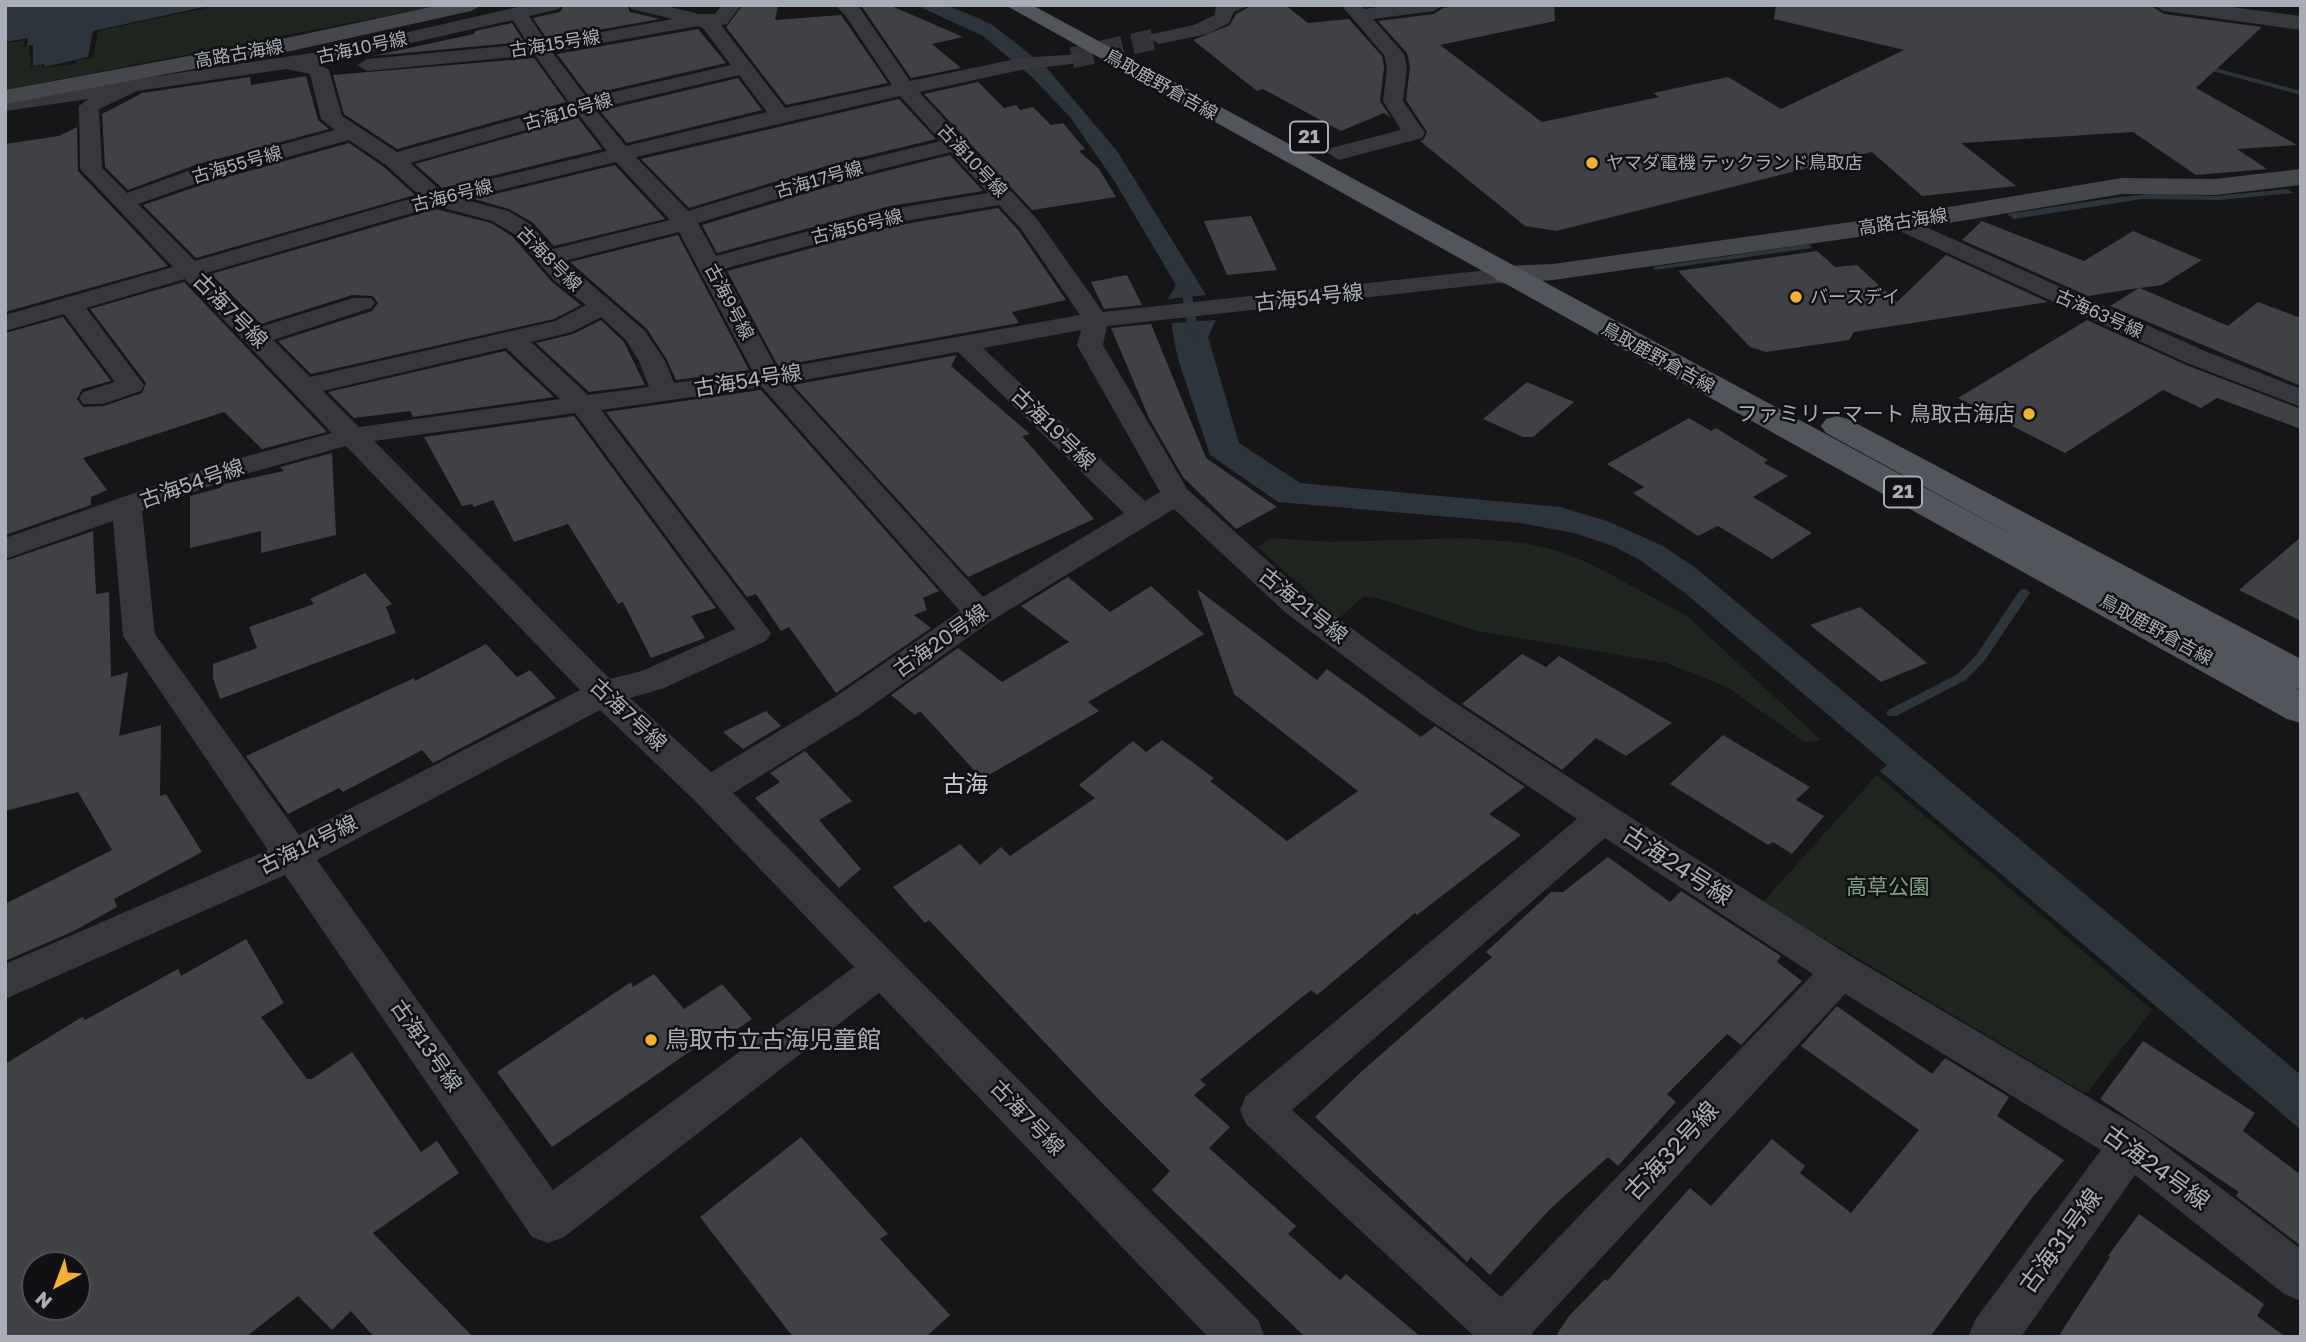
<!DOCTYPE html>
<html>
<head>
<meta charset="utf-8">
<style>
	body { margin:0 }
	#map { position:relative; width:2306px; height:1342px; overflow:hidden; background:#161618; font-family:"Golos Text",sans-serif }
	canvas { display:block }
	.frame { position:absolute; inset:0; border:7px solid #a8adb8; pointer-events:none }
	.north { position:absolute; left:21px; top:1251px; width:70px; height:70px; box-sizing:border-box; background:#111113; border:2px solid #4d4f55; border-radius:50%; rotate:221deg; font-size:19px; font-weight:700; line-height:28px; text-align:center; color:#a8adb8 }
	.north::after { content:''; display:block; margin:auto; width:24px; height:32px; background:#f2b134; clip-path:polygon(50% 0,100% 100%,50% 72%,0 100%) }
</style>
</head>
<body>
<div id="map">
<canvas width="2306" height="1342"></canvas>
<div class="frame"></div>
<div class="north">N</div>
</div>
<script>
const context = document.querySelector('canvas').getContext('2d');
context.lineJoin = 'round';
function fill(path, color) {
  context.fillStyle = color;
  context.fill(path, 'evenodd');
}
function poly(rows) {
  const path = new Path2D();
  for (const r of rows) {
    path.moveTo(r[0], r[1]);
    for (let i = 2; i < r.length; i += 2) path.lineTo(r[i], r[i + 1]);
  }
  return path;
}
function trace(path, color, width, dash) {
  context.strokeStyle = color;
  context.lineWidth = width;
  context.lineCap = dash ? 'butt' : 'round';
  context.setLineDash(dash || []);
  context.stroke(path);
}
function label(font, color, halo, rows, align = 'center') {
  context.font = font + ' "Golos Text","Noto Sans JP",sans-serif';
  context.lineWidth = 5;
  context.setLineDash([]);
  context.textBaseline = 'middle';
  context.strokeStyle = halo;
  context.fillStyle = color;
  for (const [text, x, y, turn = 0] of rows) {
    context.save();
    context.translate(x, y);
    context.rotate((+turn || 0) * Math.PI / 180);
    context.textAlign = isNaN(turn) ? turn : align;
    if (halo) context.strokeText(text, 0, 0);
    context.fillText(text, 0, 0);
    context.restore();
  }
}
fill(poly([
	[220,5,441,5,5,90,5,43,25,40,23,47,29,46,31,67,42,65,43,68,75,64,78,60,93,58,98,31],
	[1270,538,1330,542,1465,538,1524,543,1555,550,1591,564,1687,616,1821,740,1805,742,1727,687,1666,663,1477,631,1374,597,1364,596,1338,619,1258,547],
	[1877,775,2152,1010,2086,1094,1763,902]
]), '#1e261f');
fill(poly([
	[5,5,213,5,93,31,88,57,44,67,45,64,33,66,33,45,27,46,28,38,5,42],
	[916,5,946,5,978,18,994,26,1046,67,1117,151,1206,295,1168,299,1176,285,1115,182,1070,117,1033,78,983,36],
	[2287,189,2294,193,2219,200,2142,199,2014,219,2007,214,2112,198,2151,194,2216,196],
	[1809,244,1812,248,1655,270,1653,267],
	[1216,320,1208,337,1239,443,1300,483,1560,507,1607,521,1663,546,1697,569,2301,1075,2301,1130,1880,771,1887,765,1685,593,1640,560,1613,546,1574,533,1520,523,1278,502,1210,455,1178,359,1172,329,1172,323]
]), '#2c353c');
fill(poly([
	[2197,63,2301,91,2301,95,2197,67,2197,63],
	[1182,279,1185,280,1191,289,1199,335,1194,338,1189,335,1181,289,1177,282,1182,279],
	[2024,589,2028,590,2030,593,2028,596,1985,660,1966,680,1896,716,1888,716,1886,713,1888,710,1958,674,1977,654,2020,590,2024,589]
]), '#2c353c');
fill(poly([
	[564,5,627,5,630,12,660,19,547,39,533,18,560,12],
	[743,5,778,5,775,20,841,15,888,83,786,105,726,27],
	[867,5,889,5,963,37,932,44,961,68,911,78,862,7],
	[1253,5,1285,5,1308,23,1349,19,1382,56,1384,67,1380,101,1391,118,1384,113,1341,131,1263,89,1257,91,1193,40,1230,25,1236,14],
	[1466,5,1554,5,1555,21,1440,45,1542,122,1659,97,1653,93,1728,77,1781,109,1904,50,1774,19,1776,5,2150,5,2164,14,2262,27,2196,88,2297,145,2237,149,2267,169,2196,175,2133,132,1961,143,2016,186,1922,196,1872,152,1556,231,1525,226,1420,141,1424,139,1427,132,1406,100,1410,67,1407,53,1378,21,1434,14,1443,8],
	[512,23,524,42,372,56,474,34,475,31],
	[698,29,726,63,588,95,557,54],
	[534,58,566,102,397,149,344,114,333,75],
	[306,76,318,120,329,129,195,165,128,190,105,167,102,114,142,93,250,77,251,85],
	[738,78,762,110,627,143,600,111],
	[978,82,1004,108,1016,105,1020,110,1033,107,1051,125,1063,123,1085,149,1079,151,1099,169,1116,197,1032,210,924,94],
	[899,99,936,139,833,164,689,208,641,159],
	[578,118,602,149,442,188,415,164],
	[77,127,78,171,168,266,5,312,5,144,59,136],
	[349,143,384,167,415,195,196,258,143,205,213,181],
	[950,155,983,191,890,206,717,253,702,225,850,180],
	[615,165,665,219,554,246,532,222,509,209,474,199],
	[998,208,1019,231,1066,300,1012,312,1019,323,778,366,727,271,894,226],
	[436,209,491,223,512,236,552,282,581,305,554,319,311,374,278,341,372,311,378,303,373,296,352,295,261,324,211,274],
	[1251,216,1277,270,1227,275,1204,221],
	[1982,221,2084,261,2133,231,2202,260,2162,285,2140,288,2228,326,2258,302,2301,318,2301,386,2110,306,2139,288,2088,296,1962,240],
	[678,235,749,370,676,380,667,360,647,329,570,262],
	[1817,251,1835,267,1857,265,1897,302,1946,255,2048,302,1854,332,1849,340,1766,352,1750,347,1678,271],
	[1127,275,1142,305,1104,309,1091,282],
	[184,282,327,432,262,449,224,412,83,458,107,490,91,497,91,505,5,535,5,333,63,317,111,381,82,389,77,399,83,407,104,406,142,393,146,383,90,309],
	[601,320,624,342,645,385,589,392,536,343,573,334],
	[2087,320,2186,365,2301,409,2301,429,2217,398,2201,408,2163,390,2065,453,1958,398],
	[1151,324,1206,458,1277,507,1236,529,1183,477,1149,418,1111,328],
	[505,351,554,397,413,417,410,411,354,418,328,392],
	[957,355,951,366,1030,434,1022,436,1094,519,968,577,793,385],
	[1527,382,1574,402,1533,437,1523,437,1483,419],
	[761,390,939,591,923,598,927,610,914,615,931,628,836,693,789,627,781,631,756,594,747,597,606,412],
	[574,416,716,608,691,616,705,638,651,658,623,602,618,604,568,524,514,542,493,500,474,507,472,504,462,506,424,437],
	[1689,418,1711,431,1716,428,1768,460,1764,463,1788,476,1753,497,1812,533,1772,559,1718,526,1698,536,1633,493,1644,487,1607,464],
	[332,453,336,535,261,553,261,531,190,548,190,496,220,488,224,484,284,471,280,467],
	[93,531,96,594,109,592,111,677,128,672,119,736,161,725,160,796,166,794,202,852,114,899,117,907,74,931,5,961,5,904,112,850,78,792,5,811,5,561],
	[2301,537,2301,621,2239,590],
	[365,573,392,604,386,607,396,633,220,699,213,678,213,664,257,648,249,627,314,604,310,599],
	[1068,577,1110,612,1151,586,1204,634,1088,702,1099,711,982,779,920,711,915,715,891,695,958,648,1002,682,1069,642,1021,606],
	[1197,589,1317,680,1327,669,1421,737,1435,726,1525,787,1489,814,1521,835,1417,915,1415,913,1317,995,1311,990,1200,1080,1206,1085,1194,1095,1230,1127,1209,1148,1296,1226,1288,1234,1340,1280,1346,1274,1421,1337,1305,1337,1152,1190,1170,1171,1100,1101,929,920,925,923,893,887,960,844,980,865,1001,847,1010,856,1095,798,1079,785,1133,741,1146,752,1162,740,1214,778,1210,781,1287,841,1358,791,1234,694],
	[1860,607,1927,663,1881,682,1810,625],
	[486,644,517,677,530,670,556,698,433,763,422,750,343,792,339,788,288,814,246,756,414,678,415,681],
	[1522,654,1546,667,1559,656,1672,723,1626,756,1596,738,1562,770,1462,704],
	[766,711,781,726,743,749,723,732],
	[1723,735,1810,787,1796,800,1824,816,1792,854,1773,842,1768,845,1670,784],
	[805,751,852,801,819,820,861,869,839,888,755,798,780,782,770,773],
	[1608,857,1670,902,1681,891,1781,956,1777,962,1802,981,1741,1045,1727,1034,1667,1094,1676,1102,1618,1166,1608,1157,1549,1210,1490,1275,1471,1257,1467,1262,1315,1117,1361,1072,1492,957,1486,952,1551,892,1563,892],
	[246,939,284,1003,261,1017,307,1079,312,1079,352,1052,421,1152,437,1141,459,1173,373,1233,473,1337,374,1337,351,1311,332,1330,298,1296,246,1337,5,1337,5,1064,82,1017,85,1020,178,969,181,976],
	[35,1265,77,1265,77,1307,35,1307],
	[654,974,684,1009,722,984,752,1019,724,1038,718,1032,552,1147,497,1072,631,982,633,987],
	[1837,1006,1932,1074,1945,1058,2009,1097,1997,1116,2064,1160,2031,1199,1930,1337,1555,1337,1569,1316,1605,1279,1607,1281,1690,1188,1711,1206,1772,1139,1805,1166,1800,1173,1851,1213,1919,1130,1801,1046],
	[2143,1041,2255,1113,2243,1131,2301,1175,2301,1246,2236,1196,2239,1192,2100,1099],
	[801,1137,888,1234,880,1239,950,1315,926,1337,793,1337,700,1217],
	[2139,1214,2264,1304,2257,1316,2286,1337,2058,1337,2110,1257,2108,1256]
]), '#404145');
trace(poly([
	[1072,58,1159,38]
]), '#333438', 21, [21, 10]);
fill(poly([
	[527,5,561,5,559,9,529,16,546,42,673,19,631,9,629,5,662,5,699,14,715,14,722,5,741,5,727,24,721,25,785,108,892,85,845,15,835,5,859,7,910,81,1021,58,1079,54,1082,58,1079,62,1072,64,1021,70,919,92,1037,219,1103,312,1506,268,1515,270,1518,275,1515,280,1506,282,1107,326,1103,345,1187,489,1308,597,1448,698,1616,808,1855,959,2146,1131,2301,1249,2301,1301,2284,1294,2135,1175,2021,1337,1968,1337,1975,1320,2101,1150,1845,994,1532,1333,1534,1337,1475,1337,1246,1124,1240,1110,1246,1096,1577,819,1424,716,1286,613,1174,509,991,621,859,715,733,793,1258,1320,1265,1337,1208,1337,879,993,564,1237,548,1243,532,1237,285,875,5,999,5,964,268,850,123,636,113,521,5,559,5,538,215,465,332,433,185,279,86,308,144,385,141,391,103,404,83,404,79,398,83,392,115,382,64,314,5,331,5,315,173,267,80,169,79,106,88,99,5,111,5,99,325,51,527,5],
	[513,20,528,44,367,59,357,65,367,71,535,55,570,104,397,152,342,116,329,70,318,64,513,20],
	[698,26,703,28,731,65,587,98,552,52,698,26],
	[286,69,310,74,321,119,335,130,196,168,127,193,102,168,99,109,137,91,286,69],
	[739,75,767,112,626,146,595,109,739,75],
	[900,96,941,141,834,167,688,211,636,157,900,96],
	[579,115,607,151,441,191,410,163,579,115],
	[349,140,386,165,420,196,195,261,138,204,212,178,349,140],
	[951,152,988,193,891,209,716,256,698,223,849,177,951,152],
	[616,162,670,220,553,249,530,224,508,211,463,199,616,162],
	[999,205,1021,229,1080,315,777,369,723,269,893,223,999,205],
	[436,206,492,221,514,234,554,280,586,305,555,321,310,377,273,340,371,308,375,303,371,298,353,298,260,327,206,273,436,206],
	[679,232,753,372,674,383,665,361,645,331,564,261,679,232],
	[601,317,626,340,639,361,649,387,588,395,531,342,572,332,601,317],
	[1081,330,1077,345,1160,492,1145,501,983,348,1081,330],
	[506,348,560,399,359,427,323,391,506,348],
	[958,352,1124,513,983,597,788,383,958,352],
	[762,387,960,611,835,697,711,772,630,698,664,688,766,641,771,633,601,410,762,387],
	[575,413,735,629,642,671,610,679,374,441,575,413],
	[346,446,580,690,299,835,155,634,142,511,235,477,346,446],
	[600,710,695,801,854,967,553,1190,317,860,600,710],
	[1605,838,1813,974,1501,1297,1292,1110,1605,838],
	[1216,5,1249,5,1234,12,1229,23,1207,34,1159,44,1149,38,1152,34,1194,25,1215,15,1216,5],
	[1341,5,1360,5,1364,9,1394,5,1443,5,1434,11,1373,19,1404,54,1407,67,1403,101,1425,133,1422,138,1339,160,1328,153,1331,148,1401,130,1383,101,1387,67,1384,55,1341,5],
	[1901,216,2205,351,2301,389,2301,407,2187,363,1893,228,1889,223,1893,218,1901,216]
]), '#37383d');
fill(poly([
	[2153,5,2215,5,2301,16,2301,30,2164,11,2153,5]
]), '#37383d');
fill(poly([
	[440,5,482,5,471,11,291,51,5,104,5,90,291,37,440,5],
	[2301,169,2301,185,2215,195,2122,194,1901,231,1553,280,1506,284,1496,281,1492,275,1496,269,1506,266,1553,264,1901,215,2122,178,2215,179,2301,169]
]), '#45474d');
fill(poly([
	[1005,5,1032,5,2031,545,1826,433,1821,426,1826,419,1837,416,1848,419,2301,659,2301,690,2294,688,2301,691,2301,723,2287,719,1005,5]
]), '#53555c');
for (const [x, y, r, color] of [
	[1592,163,7,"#f2b134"],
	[1796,297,7,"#f2b134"],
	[2029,414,7,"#f2b134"],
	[651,1040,7,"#f2b134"]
]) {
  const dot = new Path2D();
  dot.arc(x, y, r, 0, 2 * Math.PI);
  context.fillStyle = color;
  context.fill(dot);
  trace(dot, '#111113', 2.5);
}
label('18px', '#a8adb8', '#111113', [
	["古海15号線",555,44,-9],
	["古海10号線",362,48,-12],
	["高路古海線",239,54,-10],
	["鳥取鹿野倉吉線",1161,85,29],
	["古海16号線",568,112,-16],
	["古海10号線",972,161,47],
	["古海55号線",237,165,-16],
	["古海17号線",819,180,-16],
	["古海6号線",452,196,-14],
	["高路古海線",1903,222,-9],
	["古海56号線",857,227,-14],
	["古海8号線",549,259,45],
	["古海9号線",729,302,62],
	["古海63号線",2099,314,24],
	["鳥取鹿野倉吉線",1658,358,29],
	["鳥取鹿野倉吉線",2156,630,29]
]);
label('18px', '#a8adb8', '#111113', [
	["ヤマダ電機 テックランド鳥取店",1606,163],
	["バースデイ",1810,297]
], 'left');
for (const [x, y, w] of [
	[1309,137,38],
	[1903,492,38]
]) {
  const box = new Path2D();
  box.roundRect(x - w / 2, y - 15.5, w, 31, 5);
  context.fillStyle = '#111113';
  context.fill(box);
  trace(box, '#a8adb8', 2);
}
label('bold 19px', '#a8adb8', null, [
	["21",1309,137],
	["21",1903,492]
]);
label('21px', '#a8adb8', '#111113', [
	["古海54号線",1309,298,-6],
	["古海7号線",230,311,45],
	["古海54号線",748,381,-9],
	["古海19号線",1053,429,44],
	["古海54号線",192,484,-19],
	["古海21号線",1303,606,39],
	["古海20号線",941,641,-35],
	["古海7号線",628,715,43],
	["古海14号線",308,845,-26],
	["古海13号線",426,1046,55],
	["古海7号線",1027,1118,46]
]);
label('21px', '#a8adb8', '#111113', [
	["ファミリーマート 鳥取古海店",2015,414]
], 'right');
label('21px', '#7fa381', '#111113', [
	["高草公園",1888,887]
]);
label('23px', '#c9ccd4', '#111113', [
	["古海",965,785]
]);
label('24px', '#a8adb8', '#111113', [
	["古海24号線",1677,866,33],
	["古海32号線",1672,1151,-47],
	["古海24号線",2156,1168,36],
	["古海31号線",2061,1241,-54]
]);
label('24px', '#a8adb8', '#111113', [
	["鳥取市立古海児童館",665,1040]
], 'left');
</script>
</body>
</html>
